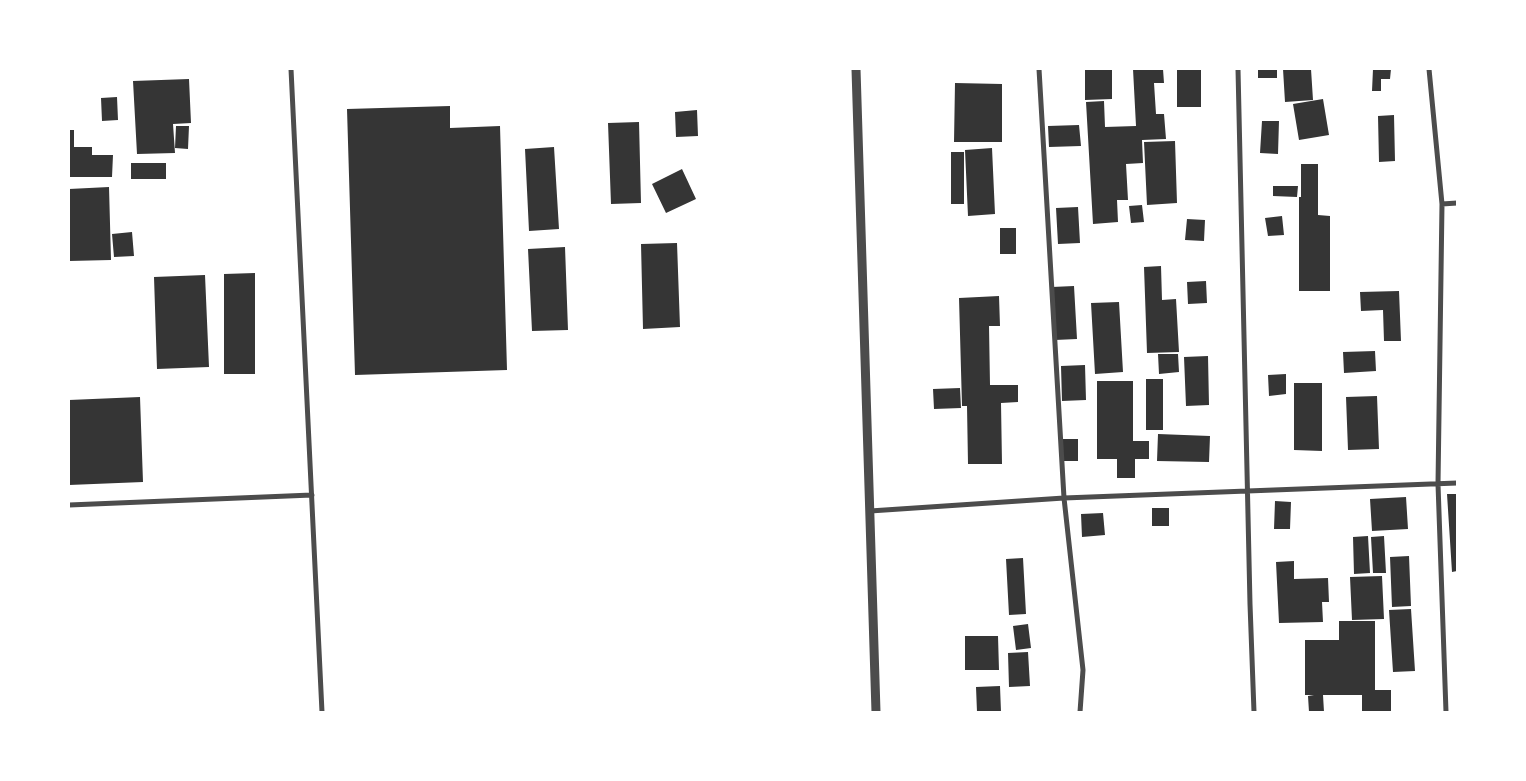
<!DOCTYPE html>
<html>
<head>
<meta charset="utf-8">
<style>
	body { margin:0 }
	#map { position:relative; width:1526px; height:781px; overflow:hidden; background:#fff; font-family:Figtree,sans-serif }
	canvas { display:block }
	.frame { position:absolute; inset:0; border:70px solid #fff; pointer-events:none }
</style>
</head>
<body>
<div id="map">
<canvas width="1526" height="781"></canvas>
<div class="frame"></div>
</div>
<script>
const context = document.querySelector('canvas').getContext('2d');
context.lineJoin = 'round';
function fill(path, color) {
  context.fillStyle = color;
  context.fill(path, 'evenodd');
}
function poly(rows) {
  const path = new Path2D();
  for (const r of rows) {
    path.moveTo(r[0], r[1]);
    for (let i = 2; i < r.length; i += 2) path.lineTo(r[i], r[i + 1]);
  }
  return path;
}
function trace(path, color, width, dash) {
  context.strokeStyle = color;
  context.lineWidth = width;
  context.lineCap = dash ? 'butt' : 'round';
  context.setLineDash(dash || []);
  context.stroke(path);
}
fill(poly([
	[1085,69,1112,69,1112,99,1085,100],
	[1133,69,1163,69,1164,83,1154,83,1156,114,1164,114,1166,139,1142,140,1143,163,1126,164,1128,200,1117,200,1118,222,1093,224,1086,102,1104,101,1105,127,1136,126],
	[1177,69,1201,69,1201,107,1177,107],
	[1258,69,1277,69,1277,78,1258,78],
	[1283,69,1311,69,1313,100,1285,102],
	[1373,69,1391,69,1390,79,1381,79,1381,91,1372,91],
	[189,79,191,123,173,124,175,153,137,154,133,81],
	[955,83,1002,84,1002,142,954,142],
	[117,97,118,120,102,121,101,98],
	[1323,99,1329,135,1299,140,1293,104],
	[450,106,450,128,500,126,507,370,355,375,347,109],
	[697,110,698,136,676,137,675,112],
	[1394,115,1395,161,1379,162,1378,116],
	[1262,121,1279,121,1278,154,1260,153],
	[639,122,641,203,611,204,608,123],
	[1079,125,1081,146,1049,147,1048,126],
	[176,126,189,126,188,149,175,148],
	[69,130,74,130,74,147,92,147,92,155,113,155,112,177,69,177],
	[1175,141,1177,203,1147,205,1144,142],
	[554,147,559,229,529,231,525,149],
	[992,148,995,214,968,216,965,150],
	[951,152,964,152,964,204,951,204],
	[131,163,166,163,166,179,131,179],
	[1301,164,1318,164,1318,215,1330,216,1330,291,1299,291,1299,197,1301,197],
	[682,169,696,199,666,213,652,184],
	[1273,186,1298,186,1297,197,1273,196],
	[109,187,111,260,69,261,69,189],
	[1142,205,1144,222,1131,223,1129,206],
	[1078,207,1080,243,1058,244,1056,208],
	[1282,216,1284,235,1268,236,1265,218],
	[1187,219,1205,220,1204,241,1185,240],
	[1000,228,1016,228,1016,254,1000,254],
	[132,232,134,256,114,257,112,234],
	[677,243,680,327,643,329,641,244],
	[565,247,568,330,532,331,528,249],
	[1161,266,1162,300,1176,299,1179,352,1147,353,1144,267],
	[255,273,255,374,224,374,224,274],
	[205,275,209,367,157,369,154,277],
	[1206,281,1207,303,1188,304,1187,282],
	[1074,286,1077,339,1055,340,1052,287],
	[1399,291,1401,341,1384,341,1383,310,1361,311,1360,292],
	[999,296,1000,326,989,326,990,385,1018,385,1018,402,1001,403,1002,464,968,464,967,406,962,406,959,298],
	[1119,302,1123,372,1095,374,1091,303],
	[1375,351,1376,371,1344,373,1343,352],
	[1158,354,1178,354,1179,372,1159,374],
	[1208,356,1209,405,1186,406,1184,357],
	[1085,365,1086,400,1062,401,1061,366],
	[1286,374,1286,394,1269,396,1268,375],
	[1146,379,1163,379,1163,430,1146,430],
	[1097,381,1133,381,1133,441,1149,441,1149,459,1135,459,1135,478,1117,478,1117,459,1097,459],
	[1294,383,1322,383,1322,451,1294,450],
	[960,388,961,408,934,409,933,389],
	[1377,396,1379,449,1348,450,1346,397],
	[140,397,143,482,69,485,69,400],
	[1158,434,1210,436,1209,462,1157,461],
	[1063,439,1078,439,1078,461,1063,461],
	[1447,494,1457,494,1457,571,1452,572],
	[1406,497,1408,529,1372,531,1370,499],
	[1275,501,1291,502,1290,529,1274,529],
	[1152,508,1169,508,1169,526,1152,526],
	[1103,513,1105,535,1082,537,1081,514],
	[1368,536,1370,573,1354,574,1353,537],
	[1384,536,1386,573,1373,573,1371,537],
	[1409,556,1411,606,1392,607,1390,557],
	[1023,558,1026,614,1009,615,1006,559],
	[1294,561,1294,579,1328,578,1329,602,1322,602,1323,622,1279,623,1276,562],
	[1382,576,1384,619,1352,620,1350,577],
	[1411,609,1415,671,1393,672,1389,610],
	[1339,621,1375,621,1375,690,1391,690,1391,712,1362,712,1362,695,1323,695,1324,712,1309,712,1308,696,1314,695,1305,695,1305,640,1339,640],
	[1028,624,1031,648,1016,650,1013,626],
	[965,636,998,636,999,670,965,670],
	[1028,652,1030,686,1009,687,1008,653],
	[1000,686,1001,712,977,712,976,687]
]), '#353535');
trace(poly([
	[291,69,322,712],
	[1039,69,1064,498,1083,670,1080,712],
	[1238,69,1250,604,1254,712],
	[1429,69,1442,204,1438,484,1446,712],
	[1442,204,1457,203],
	[69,505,312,495],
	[870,511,1064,498,1457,483]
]), '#4c4c4c', 5);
trace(poly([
	[856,69,876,712]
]), '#4c4c4c', 9);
</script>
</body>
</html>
